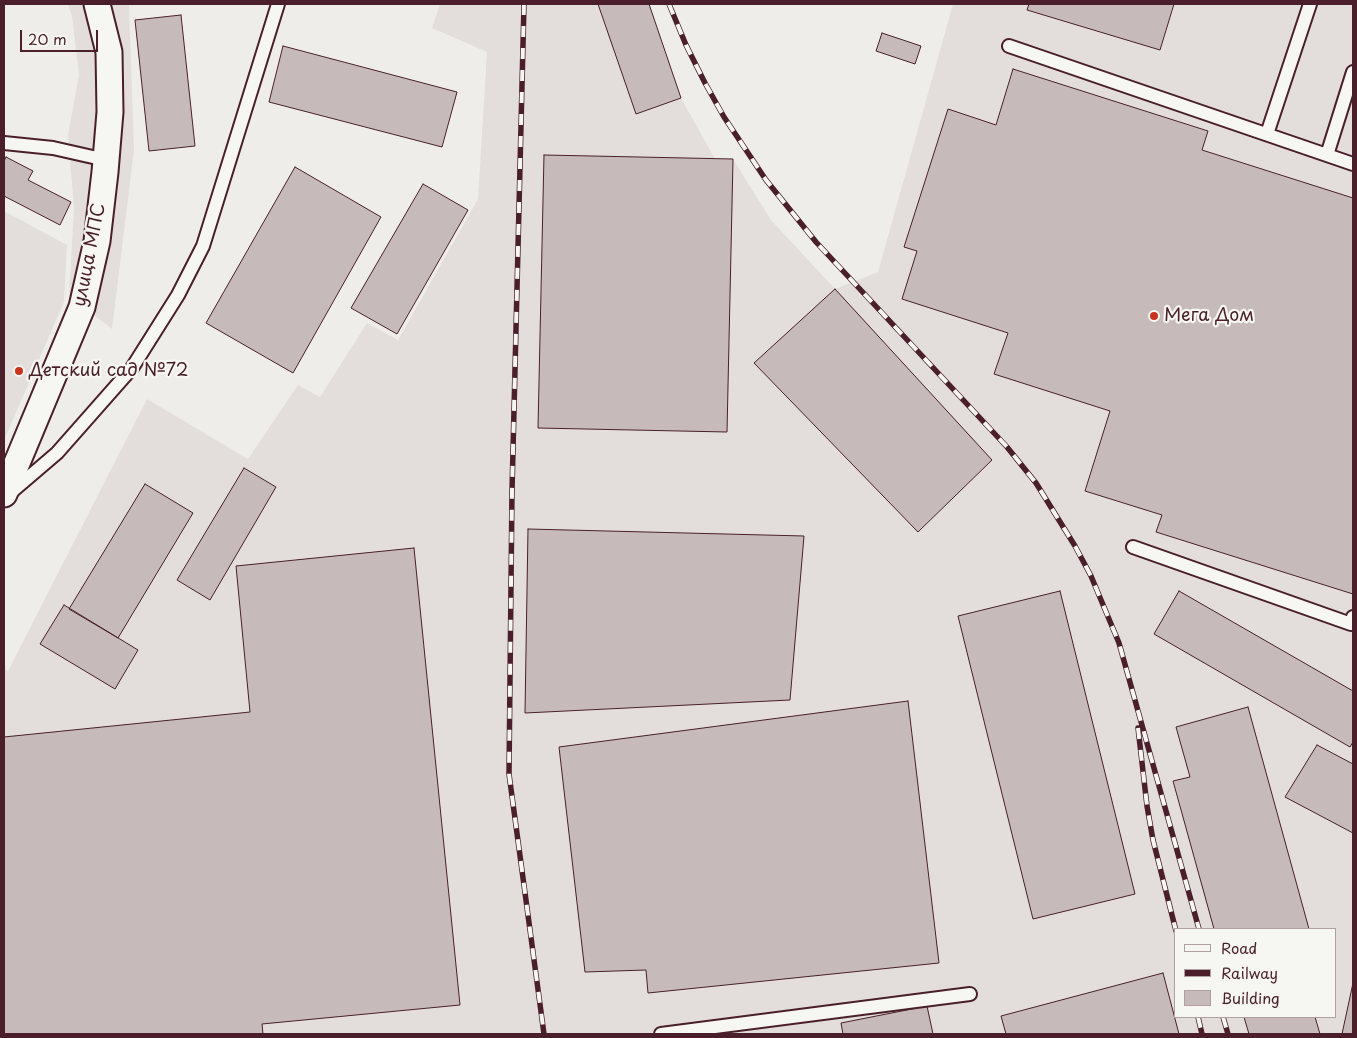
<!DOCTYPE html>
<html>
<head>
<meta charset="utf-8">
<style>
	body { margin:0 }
	#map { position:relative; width:1357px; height:1038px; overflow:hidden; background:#efedea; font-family:"Playpen Sans",sans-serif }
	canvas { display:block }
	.frame { position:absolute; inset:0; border:5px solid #4a1f2b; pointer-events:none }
	.legend { position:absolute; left:1174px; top:928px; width:162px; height:90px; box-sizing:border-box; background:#f6f6f2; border:1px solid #b1a0a2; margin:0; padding:6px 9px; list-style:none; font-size:15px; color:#4a1f2b }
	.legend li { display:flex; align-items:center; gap:10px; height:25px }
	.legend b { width:25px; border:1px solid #b1a0a2 }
	.scale { position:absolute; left:20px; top:30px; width:78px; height:22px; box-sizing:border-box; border:2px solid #4a1f2b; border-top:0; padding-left:6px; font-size:15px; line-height:18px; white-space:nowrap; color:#4a1f2b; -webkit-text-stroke:4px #f6f6f2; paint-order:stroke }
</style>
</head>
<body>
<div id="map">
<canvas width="1357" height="1038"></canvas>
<div class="frame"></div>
<ul class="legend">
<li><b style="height:6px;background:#f6f6f2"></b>Road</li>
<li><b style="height:6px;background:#4a1f2b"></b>Railway</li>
<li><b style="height:14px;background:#c6babb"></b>Building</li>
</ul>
<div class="scale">20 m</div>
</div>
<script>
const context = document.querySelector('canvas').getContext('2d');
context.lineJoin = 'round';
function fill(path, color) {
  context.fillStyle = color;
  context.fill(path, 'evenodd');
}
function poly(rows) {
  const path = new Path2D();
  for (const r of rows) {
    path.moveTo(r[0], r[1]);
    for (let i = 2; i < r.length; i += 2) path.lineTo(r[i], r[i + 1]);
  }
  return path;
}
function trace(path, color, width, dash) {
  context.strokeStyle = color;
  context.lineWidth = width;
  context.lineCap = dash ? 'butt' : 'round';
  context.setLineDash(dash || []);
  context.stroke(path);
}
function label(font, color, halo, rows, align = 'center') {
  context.font = font + ' "Playpen Sans",sans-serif';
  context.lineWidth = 4.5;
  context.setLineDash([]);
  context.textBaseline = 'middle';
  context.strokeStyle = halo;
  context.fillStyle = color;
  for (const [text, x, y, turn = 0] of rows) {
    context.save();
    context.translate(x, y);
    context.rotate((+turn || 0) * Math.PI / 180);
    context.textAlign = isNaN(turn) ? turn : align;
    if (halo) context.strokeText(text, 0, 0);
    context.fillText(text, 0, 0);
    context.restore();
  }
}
fill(poly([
	[68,4,129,4,134,150,112,329,69,296,74,208,68,135,79,75,72,16],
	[440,4,649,4,681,98,715,159,733,159,771,220,835,289,878,272,953,4,1353,4,1353,1034,4,1034,4,669,8,671,147,399,248,459,298,385,320,397,367,323,398,340,478,199,487,52,432,28],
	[1176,929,1336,929,1336,1017,1176,1017],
	[4,211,67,245,64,302,4,440]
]), '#e3dedc');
const building = poly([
	[598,4,649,4,681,98,636,114,598,4],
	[1029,4,1174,4,1160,50,1027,10,1029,4],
	[181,15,195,146,149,151,135,20,181,15],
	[882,33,921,46,915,64,876,51,882,33],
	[283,46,457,92,442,147,269,102,283,46],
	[1013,69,1208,131,1202,150,1353,198,1353,594,1156,532,1162,515,1085,491,1110,411,994,374,1008,333,902,299,917,251,904,247,948,109,996,125,1013,69],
	[544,155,733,159,727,432,538,428,544,155],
	[6,157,33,171,28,180,71,202,60,225,4,196,4,161,6,157],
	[295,167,381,217,293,373,206,323,295,167],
	[423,184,468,210,397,334,351,308,423,184],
	[835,289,992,460,918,532,754,363,835,289],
	[244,468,276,487,210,600,177,580,244,468],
	[145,484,193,513,118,638,69,609,145,484],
	[528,529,804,536,790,700,525,713,528,529],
	[414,548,460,1005,262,1024,263,1034,4,1034,4,737,250,712,236,566,414,548],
	[1060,591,1135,894,1033,919,958,616,1060,591],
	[1179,591,1353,691,1353,742,1350,747,1154,634,1179,591],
	[64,605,138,650,115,689,40,644,64,605],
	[908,701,939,963,648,993,646,970,585,972,559,747,908,701],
	[1248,707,1309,929,1214,929,1173,781,1190,777,1176,727,1248,707],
	[1317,745,1353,764,1353,833,1285,797,1317,745],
	[1163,973,1179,1034,1006,1034,1001,1016,1163,973],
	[1353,983,1353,1034,1342,1034,1353,983],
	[927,1006,933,1034,843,1034,841,1023,927,1006],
	[1244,1017,1315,1017,1320,1034,1249,1034,1244,1017]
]);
fill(building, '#c6babb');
trace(building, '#4a1f2b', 1);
const service = poly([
	[1009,46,1353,164],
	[1267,134,1310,4],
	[4,143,53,148,106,160],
	[1327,155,1353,72],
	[9,494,57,453,132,368,178,295,203,246,278,4],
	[1133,547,1351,624,1353,617],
	[661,1034,970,994]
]);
const minor = poly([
	[4,494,82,307,97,241,105,172,110,112,109,52,97,4]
]);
trace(service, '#4a1f2b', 16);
trace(minor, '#4a1f2b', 29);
trace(service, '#f6f6f2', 12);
trace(minor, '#f6f6f2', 25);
const rail = poly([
	[524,4,512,491,509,774,544,1034],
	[669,4,686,45,705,83,724,117,766,180,816,242,1007,447,1036,483,1075,546,1091,576,1119,643,1199,929],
	[1138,728,1147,806,1153,840,1176,931],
	[1198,1017,1202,1034],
	[1223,1017,1228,1034]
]);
trace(rail, '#4a1f2b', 5.5);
trace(rail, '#f6f6f2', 4, [11]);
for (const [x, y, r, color] of [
	[1154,316,5,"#c8321e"],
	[19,371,5,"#c8321e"]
]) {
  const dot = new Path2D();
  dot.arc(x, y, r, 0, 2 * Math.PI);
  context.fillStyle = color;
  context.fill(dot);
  trace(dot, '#f6f6f2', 2);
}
label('18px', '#4a1f2b', '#f6f6f2', [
	["улица МПС",90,255,-79]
]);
label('18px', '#4a1f2b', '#f6f6f2', [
	["Мега Дом",1164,316],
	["Детский сад №72",29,371]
], 'left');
</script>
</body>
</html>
